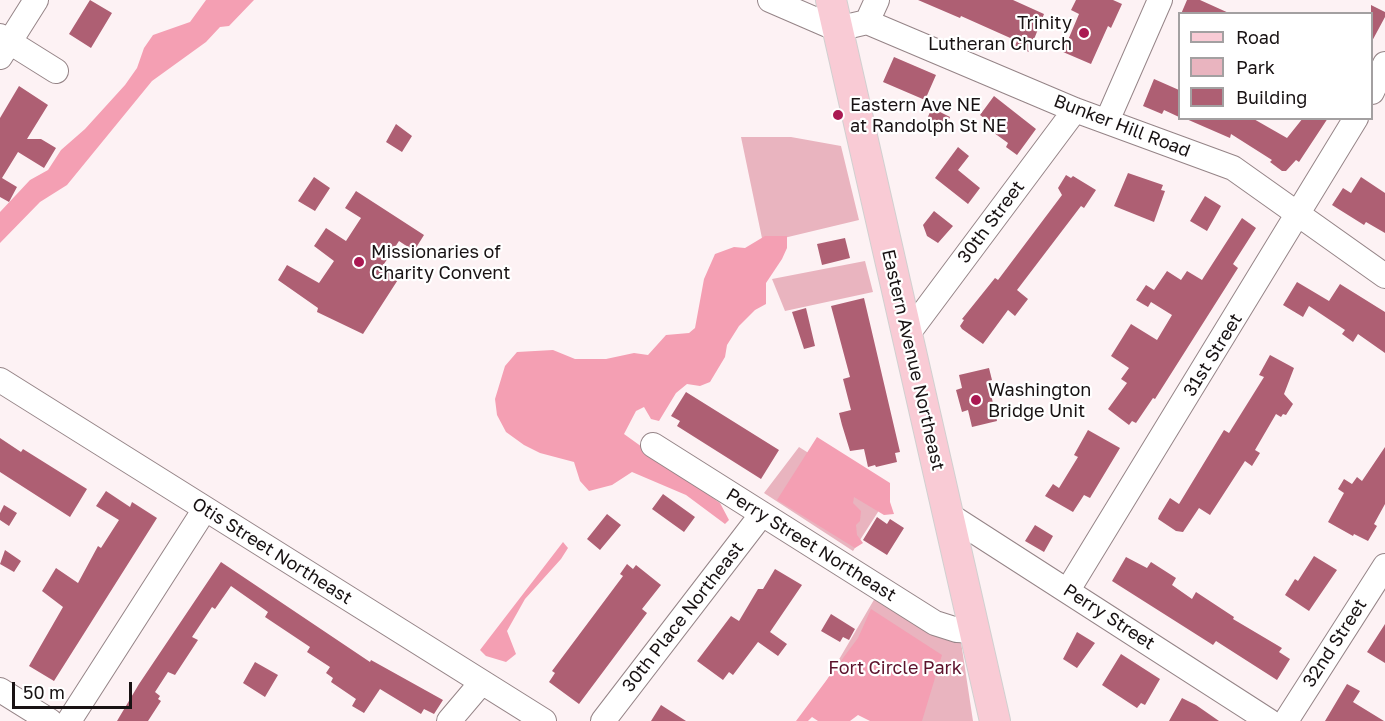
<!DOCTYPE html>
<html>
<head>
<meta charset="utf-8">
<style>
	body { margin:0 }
	#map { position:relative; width:1385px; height:721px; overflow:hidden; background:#fdf2f4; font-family:"Golos Text",sans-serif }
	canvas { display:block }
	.legend { position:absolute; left:1178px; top:12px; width:195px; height:108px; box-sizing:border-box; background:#fff; border:2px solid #a3a0a1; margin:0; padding:8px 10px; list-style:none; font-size:18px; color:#181213 }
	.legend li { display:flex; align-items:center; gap:12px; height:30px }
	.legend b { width:30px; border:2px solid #a3a0a1 }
	.scale { position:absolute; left:12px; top:682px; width:120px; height:27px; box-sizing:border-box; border:3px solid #181213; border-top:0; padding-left:8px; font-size:18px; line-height:21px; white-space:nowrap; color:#181213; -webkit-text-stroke:4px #fff; paint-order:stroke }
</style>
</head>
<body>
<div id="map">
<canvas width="1385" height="721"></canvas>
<ul class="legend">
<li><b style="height:8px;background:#f9cbd5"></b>Road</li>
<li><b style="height:16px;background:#e9b4bf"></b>Park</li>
<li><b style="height:16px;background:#ae5f73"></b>Building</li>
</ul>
<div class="scale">50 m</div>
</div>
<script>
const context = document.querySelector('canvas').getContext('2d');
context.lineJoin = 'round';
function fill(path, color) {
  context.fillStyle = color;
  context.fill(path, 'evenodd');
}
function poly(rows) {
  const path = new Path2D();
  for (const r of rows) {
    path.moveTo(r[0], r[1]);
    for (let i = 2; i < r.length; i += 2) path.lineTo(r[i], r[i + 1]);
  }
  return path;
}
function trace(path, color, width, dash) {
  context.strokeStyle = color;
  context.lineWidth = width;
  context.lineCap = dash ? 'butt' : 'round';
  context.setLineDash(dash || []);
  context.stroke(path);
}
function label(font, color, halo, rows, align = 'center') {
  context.font = font + ' "Golos Text",sans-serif';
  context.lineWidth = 4.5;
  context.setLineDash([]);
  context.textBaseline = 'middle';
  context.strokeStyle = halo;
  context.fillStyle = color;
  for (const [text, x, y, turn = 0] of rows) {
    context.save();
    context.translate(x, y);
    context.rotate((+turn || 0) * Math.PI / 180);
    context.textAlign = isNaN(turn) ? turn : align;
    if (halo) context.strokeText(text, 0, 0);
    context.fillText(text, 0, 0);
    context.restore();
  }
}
fill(poly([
	[741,137,791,137,841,146,859,220,763,243],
	[865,261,873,292,785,311,772,279],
	[799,447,885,501,853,551,764,493],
	[875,598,961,642,973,721,881,721,824,685]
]), '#e9b4bf');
fill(poly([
	[206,0,254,0,229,26,220,27,206,42,152,81,67,185,40,202,0,243,0,212,30,180,48,170,61,150,85,129,125,85,137,68,144,48,153,35,190,22],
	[765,236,787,236,787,248,782,259,766,283,766,304,755,310,739,326,727,345,725,357,710,382,700,386,687,384,676,393,659,421,651,419,644,407,636,411,624,434,720,503,729,520,725,524,686,495,632,472,612,485,589,491,580,481,574,462,540,453,524,445,506,432,497,415,495,399,505,366,517,352,553,350,575,359,606,359,634,353,648,355,666,335,689,333,695,328,704,279,715,254,734,247,745,248],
	[817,437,890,483,890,502,894,514,884,515,854,497,853,503,861,511,860,521,856,525,857,535,863,543,855,548,777,500],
	[563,542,568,548,561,559,525,599,507,631,516,654,506,662,486,656,480,650],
	[871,609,942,655,922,721,870,721,858,715,850,721,818,721,812,717,808,721,796,721,858,638]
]), '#f49fb3');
fill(poly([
	[90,0,112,13,91,48,69,34],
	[918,0,1013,0,1044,14,1029,52,1015,46,1017,41,961,16,960,18],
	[1076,0,1113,0,1122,4,1111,28,1108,26,1091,64,1063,52,1079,14,1071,10],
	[1187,0,1200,0,1231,14,1181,14],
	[1371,5,1385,12,1385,17,1371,43],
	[894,57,936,75,925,100,883,82],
	[1154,79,1179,90,1179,117,1164,110,1162,114,1143,106],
	[19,86,48,105,27,139,41,139,56,148,44,168,18,152,2,178,17,187,9,202,0,197,0,118],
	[994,96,1036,129,1017,155,1006,147,1008,143,990,130,993,125,980,115],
	[932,108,950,117,944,129,926,121],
	[1184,118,1252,118,1287,138,1303,118,1328,118,1299,162,1296,160,1286,171,1282,171,1270,162,1272,160,1231,134,1230,138],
	[396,124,412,136,402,152,386,142],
	[958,147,969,156,958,170,980,188,968,204,935,178],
	[1128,173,1163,185,1161,190,1165,191,1154,222,1114,206],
	[1066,175,1071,178,1073,176,1096,190,1084,208,1081,206,1017,290,1028,299,1015,316,1008,310,983,344,962,329,960,326,964,320,962,319,995,278,998,280,1062,195,1058,188],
	[314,177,330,188,315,211,298,201],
	[1361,177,1385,193,1385,233,1366,222,1364,225,1332,205,1343,188,1351,193],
	[356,191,424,235,414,251,399,241,384,264,401,275,363,334,317,312,318,308,278,280,287,265,319,283,334,261,314,246,326,228,346,241,361,218,345,208],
	[1205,196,1221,206,1207,231,1190,221],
	[934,211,953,226,938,243,927,236,923,225],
	[1242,218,1256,228,1233,264,1238,268,1155,399,1153,398,1136,423,1132,421,1129,425,1108,409,1127,383,1121,379,1129,368,1111,356,1131,324,1157,340,1172,315,1151,302,1148,307,1136,300,1146,285,1154,290,1167,271,1181,280,1187,271,1202,280],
	[845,238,850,258,822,265,817,244],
	[1297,282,1329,301,1340,284,1385,312,1385,353,1358,334,1353,342,1342,334,1345,330,1309,306,1303,317,1283,305],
	[864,298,900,452,895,453,897,462,876,467,875,465,868,467,864,449,850,451,842,425,839,413,851,410,843,379,850,377,831,306],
	[806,308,815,346,804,349,792,312],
	[1270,355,1294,368,1284,394,1293,404,1286,415,1283,414,1281,417,1276,414,1255,450,1260,453,1252,466,1245,461,1210,515,1199,508,1183,532,1176,531,1158,519,1159,516,1170,498,1179,504,1224,430,1229,433,1264,377,1259,375],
	[989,368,992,380,988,381,997,421,972,427,968,410,962,412,956,390,962,388,959,375],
	[686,392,779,450,761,479,677,426,680,421,671,416],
	[1088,430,1120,448,1090,498,1084,495,1073,512,1045,496,1053,484,1059,488,1078,457,1074,455],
	[0,438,21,452,23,449,87,489,70,517,0,472],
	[1385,447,1385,504,1374,524,1377,526,1368,541,1354,534,1353,536,1328,522,1344,493,1338,489,1344,479,1352,484,1357,477,1362,481],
	[106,491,130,507,132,502,157,518,54,681,29,666,63,607,42,591,56,568,78,583,98,546,101,548,119,520,96,506],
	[663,494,695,517,684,532,652,509],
	[4,505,17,513,9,526,0,520,0,513],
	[607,514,621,525,600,550,587,539],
	[877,517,887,524,890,519,904,528,887,555,863,540],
	[1035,525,1053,536,1044,552,1025,541],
	[5,550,21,561,14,572,0,564],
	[1314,556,1337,570,1309,611,1285,595,1295,579,1298,581],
	[1126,557,1147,568,1151,562,1176,578,1172,585,1192,599,1196,592,1234,617,1233,619,1282,648,1279,652,1290,659,1277,680,1216,641,1213,645,1112,581],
	[221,562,370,662,371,660,443,700,434,714,424,709,421,714,380,689,364,713,352,706,356,699,331,682,333,678,326,673,330,667,307,652,310,647,265,617,268,612,231,586,215,609,212,607,192,637,198,640,175,675,168,672,155,692,160,696,158,699,161,701,148,721,117,721,139,684],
	[627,564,633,569,636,565,661,585,642,609,647,613,579,704,549,682,555,673,552,671,623,576,620,574],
	[775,569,802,585,770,632,787,644,778,656,758,642,733,675,729,672,723,680,697,661,731,616,739,621,758,589,763,589],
	[831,614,855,629,849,640,843,637,840,642,821,631],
	[1385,624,1385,663,1367,652],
	[1077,632,1095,643,1077,668,1063,659],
	[1121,654,1160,679,1145,705,1141,703,1137,708,1102,685],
	[255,662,278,675,265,697,243,683],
	[1347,684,1360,691,1353,702,1384,721,1325,721],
	[1182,698,1196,705,1219,721,1169,721],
	[661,705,686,721,651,721]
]), '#ae5f73');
const minor = poly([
	[770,0,837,29,867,22,1075,110,1233,168,1385,276],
	[867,22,877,0],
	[0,36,56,71],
	[0,57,36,0],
	[1372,92,1385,64],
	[1107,121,1160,0],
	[907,335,1075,110],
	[0,380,544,721],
	[653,445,935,623,957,630,975,631],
	[949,515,1269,721],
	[1068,590,1356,118],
	[0,690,50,721],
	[69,721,205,509],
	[449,721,482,682],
	[603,721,762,514],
	[1286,721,1385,566]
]);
const major = poly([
	[831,0,995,721]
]);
trace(minor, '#958487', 26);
trace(major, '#d1d0d0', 32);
trace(minor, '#fff', 24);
trace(major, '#f9cbd5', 30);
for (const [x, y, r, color] of [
	[1084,33,6,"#aa1952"],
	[838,115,6,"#aa1952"],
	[359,262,6,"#aa1952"],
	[976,400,6,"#aa1952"]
]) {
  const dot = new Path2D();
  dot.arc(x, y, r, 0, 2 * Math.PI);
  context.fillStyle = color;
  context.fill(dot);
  trace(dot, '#fff', 2);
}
label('18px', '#181213', '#fff', [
	["Trinity",1072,23,"right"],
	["Lutheran Church",1072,44,"right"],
	["Eastern Ave NE",850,105],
	["at Randolph St NE",850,126],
	["Missionaries of",371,252],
	["Charity Convent",371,273],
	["Washington",988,390],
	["Bridge Unit",988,411]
], 'left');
label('18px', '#181213', '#fff', [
	["Bunker Hill Road",1122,126,21],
	["30th Street",991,222,-53],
	["31st Street",1213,355,-58],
	["Eastern Avenue Northeast",913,360,77],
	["Perry Street Northeast",811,545,32],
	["Otis Street Northeast",272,551,32],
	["30th Place Northeast",683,617,-52],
	["Perry Street",1109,617,33],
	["32nd Street",1335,643,-57]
]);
label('18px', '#5c122c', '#fff', [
	["Fort Circle Park",895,668]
]);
</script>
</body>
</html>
